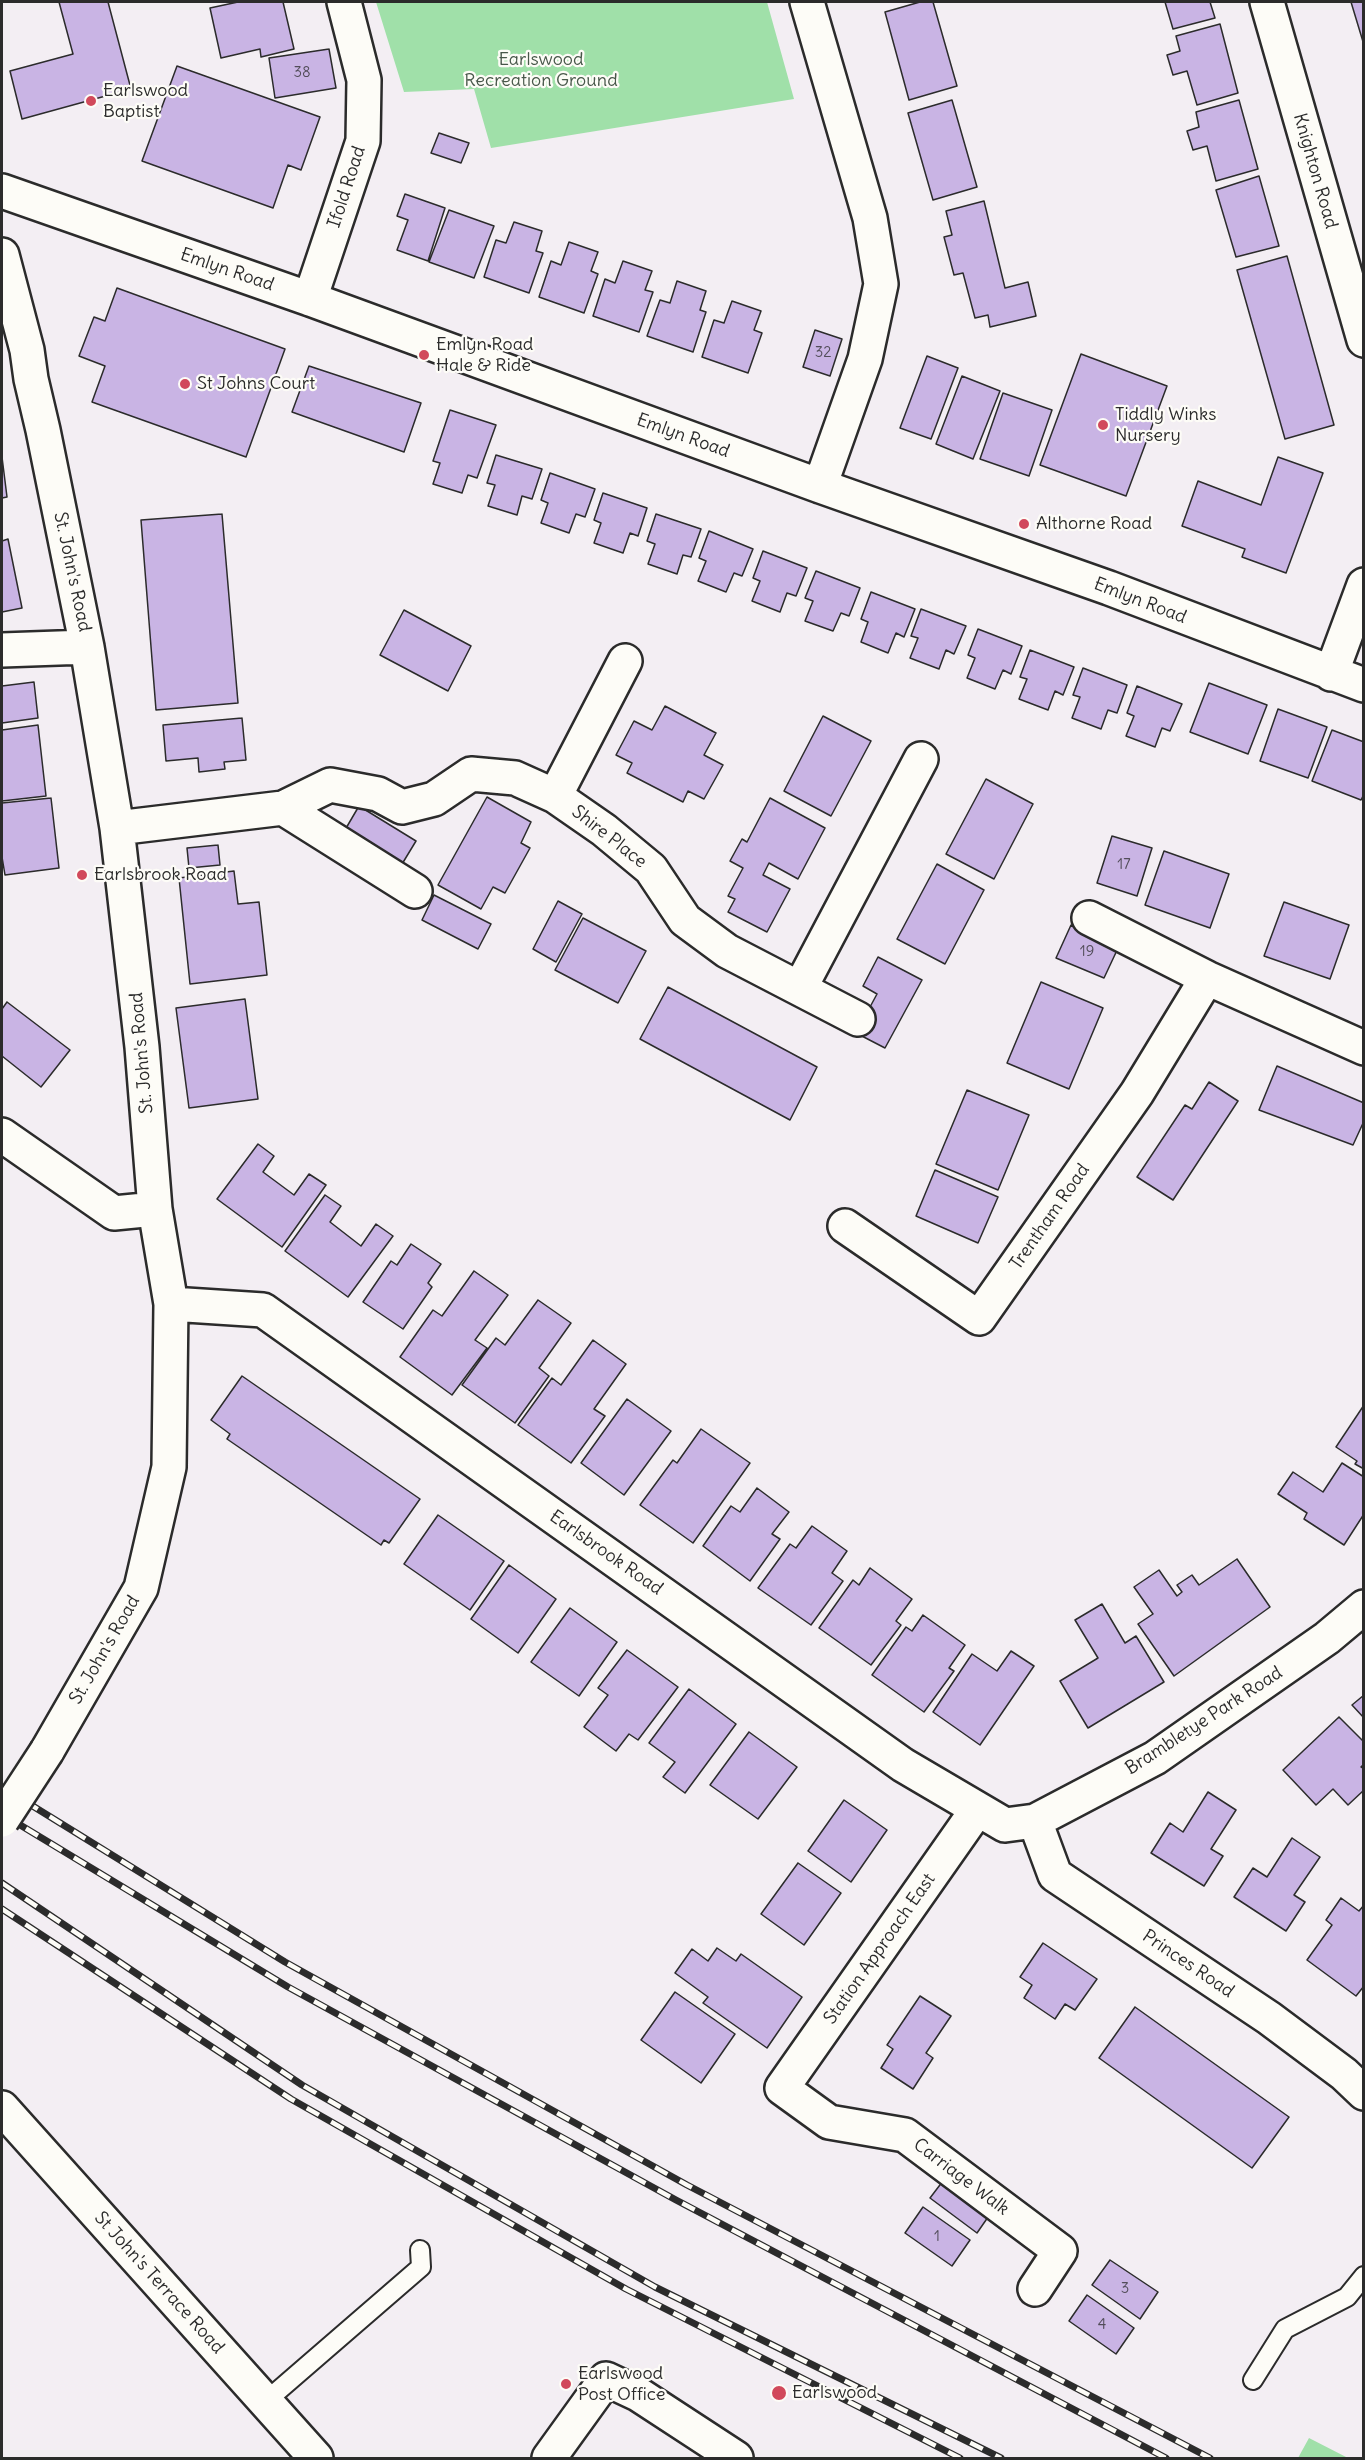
<!DOCTYPE html>
<html>
<head>
<meta charset="utf-8">
<style>
	body { margin:0 }
	#map { position:relative; width:1365px; height:2460px; overflow:hidden; background:#f3eef3; font-family:Delius,sans-serif }
	canvas { display:block }
	.frame { position:absolute; inset:0; border:3px solid #2b2b2b; pointer-events:none }
</style>
</head>
<body>
<div id="map">
<canvas width="1365" height="2460"></canvas>
<div class="frame"></div>
</div>
<script>
const context = document.querySelector('canvas').getContext('2d');
context.lineJoin = 'round';
function fill(path, color) {
  context.fillStyle = color;
  context.fill(path, 'evenodd');
}
function poly(rows) {
  const path = new Path2D();
  for (const r of rows) {
    path.moveTo(r[0], r[1]);
    for (let i = 2; i < r.length; i += 2) path.lineTo(r[i], r[i + 1]);
  }
  return path;
}
function trace(path, color, width, dash) {
  context.strokeStyle = color;
  context.lineWidth = width;
  context.lineCap = dash ? 'butt' : 'round';
  context.setLineDash(dash || []);
  context.stroke(path);
}
function label(font, color, halo, rows, align = 'center') {
  context.font = font + ' Delius,sans-serif';
  context.lineWidth = 4.5;
  context.setLineDash([]);
  context.textBaseline = 'middle';
  context.strokeStyle = halo;
  context.fillStyle = color;
  for (const [text, x, y, turn = 0] of rows) {
    context.save();
    context.translate(x, y);
    context.rotate((+turn || 0) * Math.PI / 180);
    context.textAlign = isNaN(turn) ? turn : align;
    if (halo) context.strokeText(text, 0, 0);
    context.fillText(text, 0, 0);
    context.restore();
  }
}
fill(poly([
	[376,2,767,2,794,99,491,148,474,89,404,92],
	[1309,2438,1348,2458,1298,2458]
]), '#a0e0a9');
const building = poly([
	[59,2,108,2,131,89,22,119,10,71,73,54,59,2],
	[238,2,283,2,294,49,261,57,260,49,221,58,210,8,238,2],
	[920,2,933,2,957,86,909,100,885,12,920,2],
	[1165,2,1210,2,1215,18,1173,29,1165,2],
	[1351,2,1364,2,1364,45,1351,2],
	[1220,24,1238,93,1197,105,1187,71,1173,75,1167,55,1180,51,1176,36,1220,24],
	[329,49,336,88,275,98,269,58,329,49],
	[177,66,320,117,301,170,288,165,273,208,142,161,177,66],
	[952,100,977,187,933,200,908,113,952,100],
	[1239,100,1258,169,1216,181,1207,146,1193,150,1187,131,1199,127,1196,112,1239,100],
	[439,133,469,143,461,163,431,153,439,133],
	[1259,176,1279,246,1236,257,1216,190,1259,176],
	[405,194,445,208,428,261,397,250,408,220,397,216,405,194],
	[984,201,1005,288,1028,282,1036,316,990,327,988,315,975,318,963,273,954,275,944,237,952,235,946,211,984,201],
	[449,210,494,226,474,278,429,262,449,210],
	[514,222,542,231,536,251,543,253,529,293,484,277,496,240,506,243,514,222],
	[569,242,598,252,591,271,598,274,584,313,539,297,551,261,561,265,569,242],
	[1287,256,1334,425,1285,439,1237,270,1287,256],
	[623,261,652,271,645,290,653,292,639,332,593,316,605,279,615,283,623,261],
	[677,281,706,291,700,310,706,312,693,352,647,336,660,300,670,303,677,281],
	[117,288,285,349,246,457,92,402,105,366,79,356,94,317,105,321,117,288],
	[732,301,761,311,754,330,762,333,748,373,702,357,714,320,724,323,732,301],
	[815,330,842,339,830,376,803,367,815,330],
	[1081,354,1167,386,1126,496,1040,465,1081,354],
	[927,356,958,368,931,439,900,428,927,356],
	[309,366,421,403,404,452,292,412,309,366],
	[962,376,1000,391,973,459,936,444,962,376],
	[1003,393,1052,410,1029,476,980,459,1003,393],
	[450,410,496,425,477,478,468,475,462,493,433,484,440,463,433,461,450,410],
	[496,455,542,469,532,499,522,496,517,515,488,506,495,485,487,483,496,455],
	[2,457,7,497,2,498,2,457],
	[1278,457,1323,473,1286,573,1242,557,1245,549,1182,526,1198,481,1261,505,1278,457],
	[550,473,595,489,585,517,576,514,569,533,541,523,548,503,541,500,550,473],
	[603,493,647,508,638,536,630,533,623,553,594,543,601,523,594,520,603,493],
	[222,514,238,703,156,710,141,520,222,514],
	[656,514,701,529,691,557,683,555,677,574,648,564,655,544,647,541,656,514],
	[709,531,753,549,742,576,734,573,726,592,698,581,706,561,699,558,709,531],
	[8,539,22,608,2,612,2,541,8,539],
	[763,551,807,568,796,596,787,593,780,612,752,601,760,581,753,578,763,551],
	[816,571,860,588,849,616,841,613,833,631,805,621,813,601,805,598,816,571],
	[871,592,915,609,904,637,896,633,888,653,861,642,868,622,861,619,871,592],
	[921,609,966,626,954,654,946,650,939,669,910,658,918,638,911,636,921,609],
	[404,610,471,646,448,691,380,655,404,610],
	[978,629,1022,646,1011,674,1003,670,995,689,967,678,975,658,968,655,978,629],
	[1030,650,1074,667,1063,695,1055,691,1048,710,1019,699,1027,679,1020,677,1030,650],
	[1083,668,1127,685,1117,713,1108,710,1101,729,1072,718,1080,697,1073,695,1083,668],
	[34,682,38,718,2,723,2,686,34,682],
	[1209,683,1267,705,1248,754,1190,732,1209,683],
	[1137,686,1182,704,1170,731,1162,728,1155,747,1126,736,1134,716,1127,713,1137,686],
	[665,706,716,733,704,755,723,765,704,799,688,791,683,802,627,773,632,763,616,755,634,721,652,730,665,706],
	[1278,709,1327,727,1308,778,1260,761,1278,709],
	[823,716,871,741,831,816,784,791,823,716],
	[242,718,246,760,224,762,225,769,199,772,198,758,166,761,163,725,242,718],
	[38,725,46,796,2,801,2,730,38,725],
	[1332,730,1364,742,1364,794,1361,800,1312,781,1332,730],
	[986,779,1033,804,994,879,946,854,986,779],
	[487,797,531,822,521,843,530,848,505,893,493,887,481,909,438,885,487,797],
	[51,798,59,868,5,875,2,857,2,803,51,798],
	[770,798,825,828,798,879,769,863,763,875,790,889,767,932,728,912,735,899,728,896,743,868,730,861,742,839,747,842,770,798],
	[359,806,416,841,399,869,342,835,359,806],
	[1112,836,1152,848,1137,896,1097,883,1112,836],
	[218,845,220,865,189,868,187,848,218,845],
	[1164,851,1229,874,1210,928,1145,905,1164,851],
	[937,864,984,890,945,964,897,939,937,864],
	[234,871,238,904,259,902,267,975,190,984,179,878,234,871],
	[434,895,491,924,478,949,422,920,434,895],
	[558,901,582,914,556,962,533,949,558,901],
	[1284,902,1349,925,1330,979,1264,956,1284,902],
	[583,918,646,951,618,1003,555,970,583,918],
	[1071,925,1119,946,1104,978,1056,958,1071,925],
	[878,957,922,980,885,1048,856,1033,877,994,863,986,878,957],
	[1041,982,1103,1008,1069,1089,1007,1063,1041,982],
	[668,987,817,1067,790,1120,640,1039,668,987],
	[245,999,258,1099,189,1108,176,1008,245,999],
	[7,1002,70,1050,41,1087,2,1056,2,1009,7,1002],
	[1277,1066,1364,1103,1364,1121,1353,1145,1259,1110,1277,1066],
	[1209,1082,1238,1101,1173,1200,1137,1177,1185,1105,1192,1109,1209,1082],
	[967,1090,1029,1115,998,1190,936,1164,967,1090],
	[258,1144,274,1156,263,1172,294,1195,309,1174,326,1185,282,1247,217,1199,258,1144],
	[935,1170,998,1197,978,1243,916,1216,935,1170],
	[325,1195,341,1206,330,1222,361,1246,376,1224,393,1236,348,1297,285,1251,325,1195],
	[411,1244,441,1264,428,1283,432,1287,403,1329,363,1302,391,1261,397,1265,411,1244],
	[474,1271,508,1295,475,1340,487,1348,452,1395,400,1357,433,1310,442,1316,474,1271],
	[538,1300,571,1323,539,1368,549,1376,515,1423,462,1385,496,1338,505,1345,538,1300],
	[593,1340,626,1364,594,1409,605,1416,571,1463,518,1425,552,1378,561,1385,593,1340],
	[242,1376,420,1499,389,1543,384,1540,381,1545,227,1439,230,1434,211,1420,242,1376],
	[627,1399,671,1431,624,1495,581,1463,627,1399],
	[1364,1405,1364,1469,1355,1464,1357,1461,1336,1447,1364,1405],
	[701,1429,750,1463,693,1543,640,1505,673,1460,677,1463,701,1429],
	[1342,1463,1364,1477,1364,1514,1344,1545,1304,1519,1307,1513,1278,1494,1293,1472,1323,1492,1342,1463],
	[757,1488,789,1512,772,1534,780,1539,750,1581,703,1546,731,1506,740,1512,757,1488],
	[438,1515,504,1561,470,1610,404,1564,438,1515],
	[812,1526,847,1551,832,1573,843,1581,811,1625,758,1588,790,1544,796,1548,812,1526],
	[1237,1559,1270,1607,1174,1676,1138,1624,1153,1614,1134,1587,1159,1570,1177,1596,1182,1592,1177,1585,1192,1575,1199,1585,1237,1559],
	[509,1565,556,1599,518,1653,471,1619,509,1565],
	[870,1568,912,1599,896,1621,901,1625,871,1665,819,1628,853,1580,859,1585,870,1568],
	[1102,1604,1125,1643,1136,1636,1164,1682,1088,1728,1060,1681,1098,1658,1075,1620,1102,1604],
	[570,1608,617,1642,579,1696,531,1662,570,1608],
	[923,1615,965,1645,949,1668,954,1671,924,1712,872,1675,906,1627,912,1631,923,1615],
	[627,1650,678,1687,638,1740,629,1734,616,1751,584,1727,608,1695,598,1688,627,1650],
	[1011,1651,1034,1666,980,1745,933,1712,972,1654,997,1671,1011,1651],
	[689,1689,736,1724,685,1793,663,1777,675,1762,649,1743,689,1689],
	[1364,1695,1364,1718,1352,1705,1364,1695],
	[1339,1717,1364,1742,1364,1764,1361,1767,1364,1769,1364,1790,1348,1805,1333,1789,1316,1805,1283,1770,1339,1717],
	[749,1732,797,1767,758,1819,710,1785,749,1732],
	[1208,1792,1236,1810,1211,1849,1223,1856,1204,1886,1151,1853,1170,1823,1183,1832,1208,1792],
	[844,1800,887,1830,851,1882,808,1851,844,1800],
	[1292,1838,1320,1857,1294,1895,1305,1902,1286,1931,1234,1897,1253,1868,1267,1877,1292,1838],
	[798,1863,841,1893,804,1945,761,1914,798,1863],
	[1341,1898,1359,1911,1364,1905,1364,1986,1356,1996,1307,1960,1332,1925,1326,1920,1341,1898],
	[1043,1943,1097,1979,1075,2010,1065,2004,1055,2019,1024,1998,1032,1985,1020,1977,1043,1943],
	[717,1948,736,1961,741,1954,802,1997,767,2048,703,2003,708,1997,675,1973,692,1949,708,1961,717,1948],
	[675,1992,735,2034,701,2083,641,2040,675,1992],
	[920,1996,951,2016,926,2053,933,2058,913,2089,881,2068,893,2049,887,2045,920,1996],
	[1135,2007,1289,2117,1252,2168,1099,2058,1135,2007],
	[949,2173,995,2207,977,2233,930,2198,949,2173],
	[923,2207,970,2240,952,2266,905,2233,923,2207],
	[1110,2260,1158,2292,1140,2319,1092,2285,1110,2260],
	[1087,2295,1134,2328,1116,2354,1069,2321,1087,2295]
]);
fill(building, '#c9b4e4');
trace(building, '#2b2b2b', 1.5);
const lane = poly([
	[1253,2380,1285,2329,1347,2297,1364,2276],
	[265,2402,421,2267,420,2250]
]);
const street = poly([
	[807,2,870,218,881,284,865,359,820,486],
	[1267,2,1364,340],
	[2,191,310,299,820,486,1109,588,1364,685],
	[2,255,27,350,31,379,43,430,87,647,117,828,142,1047,155,1209,171,1304,169,1467,141,1588,47,1751],
	[310,299,363,141,364,80,344,2],
	[2,650,87,647],
	[1331,674,1364,585],
	[555,796,625,661],
	[283,808,415,891],
	[117,828,283,808,330,785,378,794,402,807,434,799,471,774,515,778,555,796,604,830,651,869,685,920,727,951,858,1019],
	[1089,918,1207,978],
	[800,988,921,759],
	[2,1135,114,1213,155,1209],
	[845,1226,979,1318,1137,1093,1207,978,1364,1048],
	[171,1304,263,1310,903,1765,1005,1825,1035,1821,1155,1758,1327,1638,1364,1607],
	[977,1810,782,2088,829,2122,905,2135,1060,2251,1035,2289],
	[1035,1821,1055,1875,1269,2018,1344,2074,1364,2093],
	[2,2108,316,2458],
	[549,2458,606,2379,638,2394,736,2458]
]);
trace(lane, '#2b2b2b', 22);
trace(street, '#2b2b2b', 38);
trace(lane, '#fdfcf7', 18);
trace(street, '#fdfcf7', 33);
const rail = poly([
	[2,1787,285,1962,687,2185,1210,2458],
	[2,1814,288,1987,676,2200,1166,2458],
	[2,1883,302,2085,655,2287,1001,2458],
	[2,1909,291,2099,626,2289,960,2458]
]);
trace(rail, '#2b2b2b', 7);
trace(rail, '#fdfcf7', 4.5, [14]);
const streetBridge = poly([
	[2,1820,47,1751]
]);
trace(streetBridge, '#2b2b2b', 38, []);
trace(streetBridge, '#fdfcf7', 33);
for (const [x, y, r, color] of [
	[91,101,6,"#d1495b"],
	[424,355,6,"#d1495b"],
	[185,384,6,"#d1495b"],
	[1103,425,6,"#d1495b"],
	[1024,524,6,"#d1495b"],
	[82,875,6,"#d1495b"],
	[566,2384,6,"#d1495b"],
	[779,2393,8,"#d1495b"]
]) {
  const dot = new Path2D();
  dot.arc(x, y, r, 0, 2 * Math.PI);
  context.fillStyle = color;
  context.fill(dot);
  trace(dot, '#fdfcf7', 2);
}
label('15px', '#524d59', null, [
	["38",302,73],
	["32",823,353],
	["17",1124,865],
	["19",1087,952],
	["1",937,2237],
	["3",1125,2289],
	["4",1102,2325]
]);
label('18px', '#48584a', '#fdfcf7', [
	["Earlswood",541,60],
	["Recreation Ground",541,81]
]);
label('18px', '#2b2b2b', '#fdfcf7', [
	["Earlswood",103,91],
	["Baptist",103,112],
	["Emlyn Road",436,345],
	["Hale & Ride",436,366],
	["St Johns Court",197,384],
	["Tiddly Winks",1115,415],
	["Nursery",1115,436],
	["Althorne Road",1036,524],
	["Earlsbrook Road",94,875],
	["Earlswood",578,2374],
	["Post Office",578,2395],
	["Earlswood",792,2393]
], 'left');
label('18px', '#2b2b2b', '#fdfcf7', [
	["Knighton Road",1315,171,74],
	["Ifold Road",347,187,-72],
	["Emlyn Road",227,270,19],
	["Emlyn Road",683,436,20],
	["St. John's Road",72,572,78],
	["Emlyn Road",1140,601,21],
	["Shire Place",609,837,38],
	["St. John's Road",142,1053,-95],
	["Trentham Road",1050,1217,-55],
	["Earlsbrook Road",606,1553,35],
	["St. John's Road",105,1650,-60],
	["Brambletye Park Road",1204,1721,-33],
	["Station Approach East",880,1949,-55],
	["Princes Road",1188,1964,34],
	["Carriage Walk",961,2177,37],
	["St John's Terrace Road",159,2283,48]
]);
</script>
</body>
</html>
